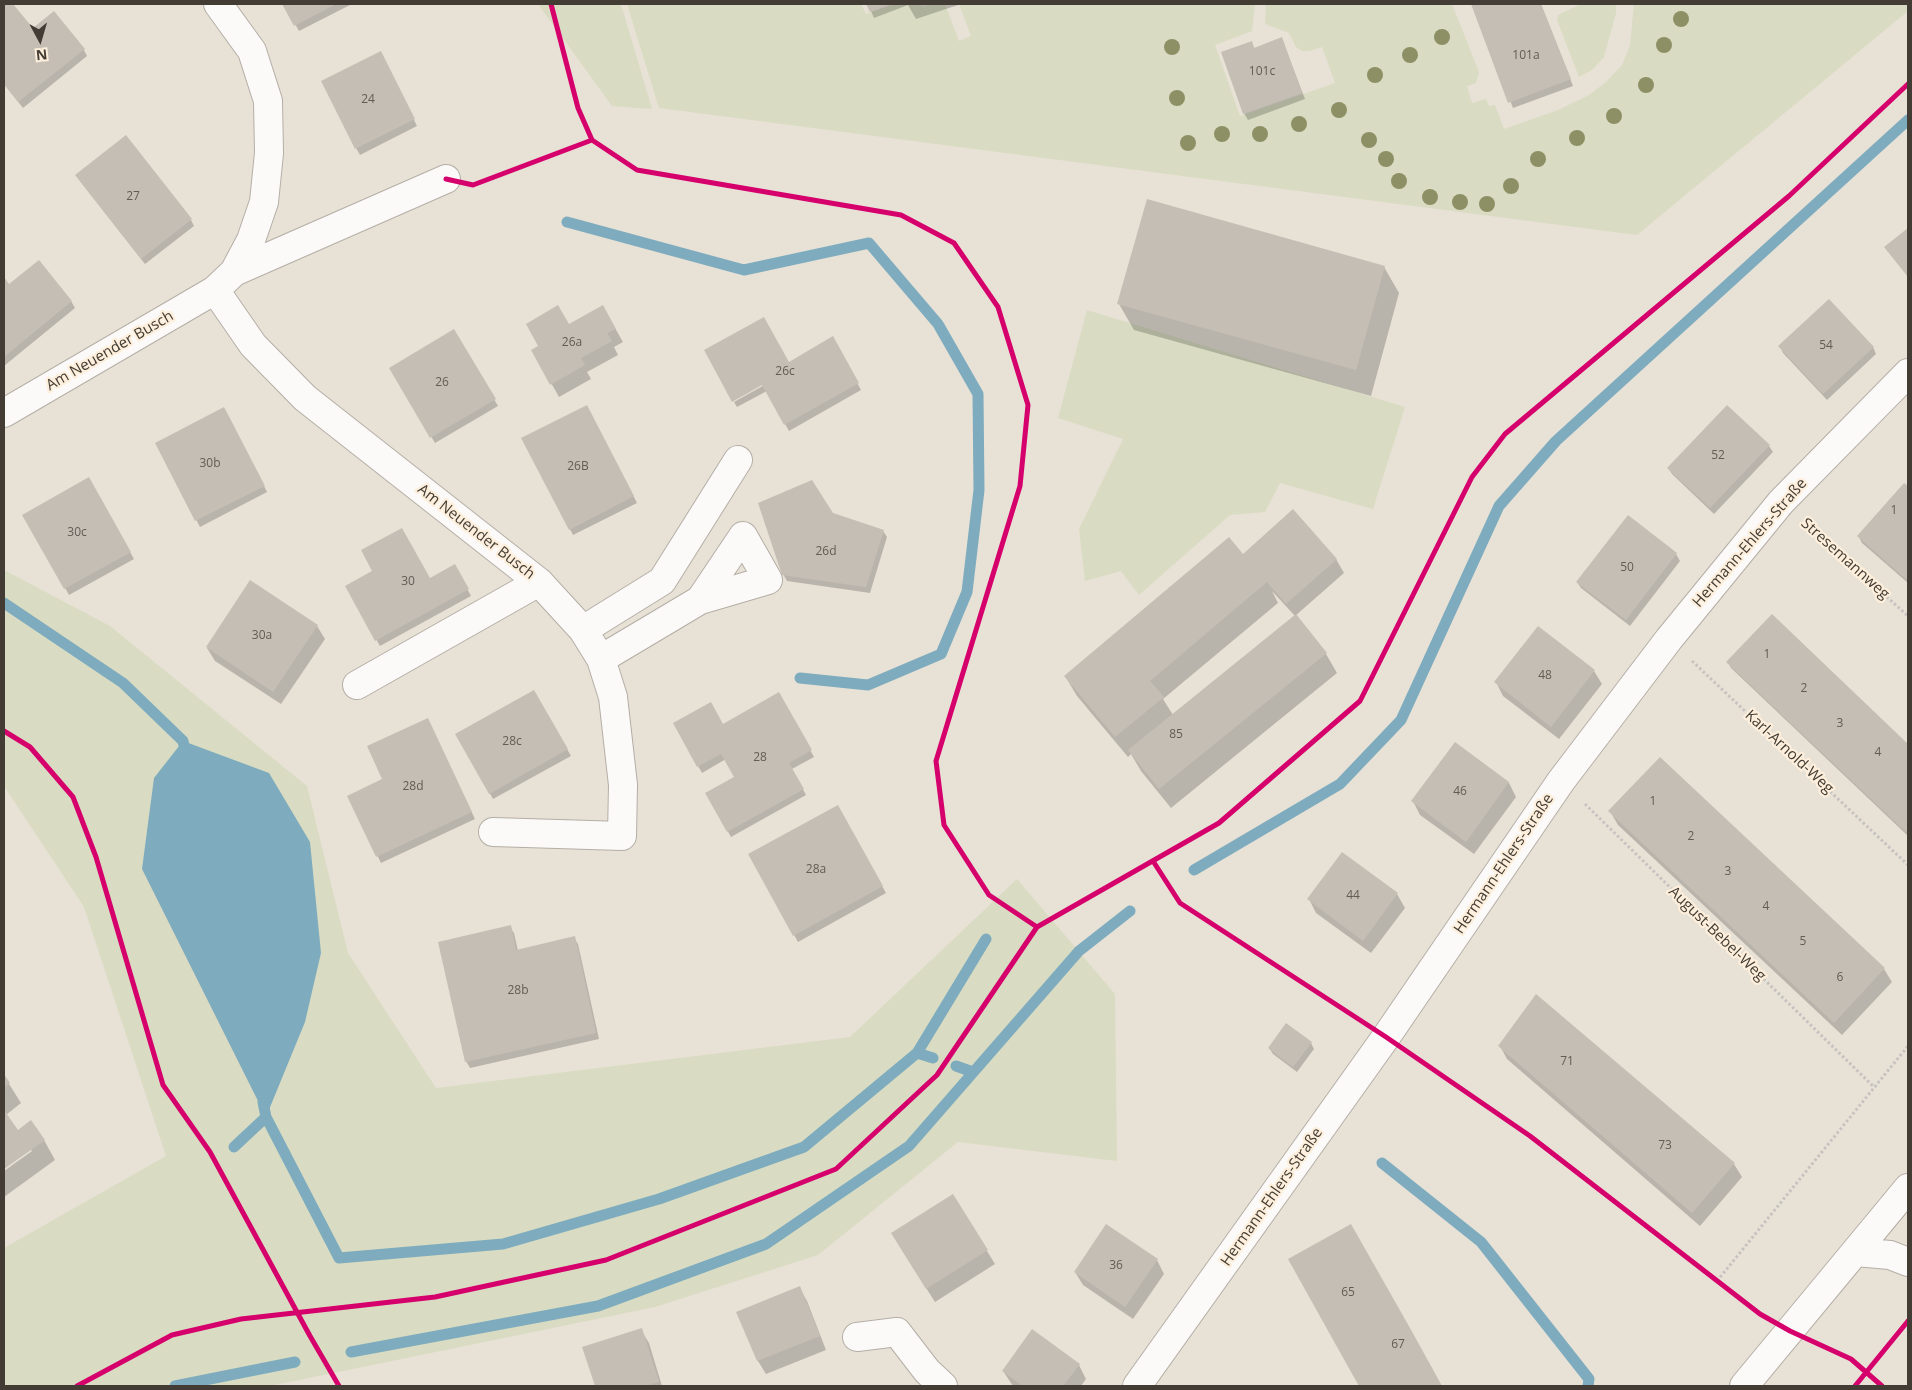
<!DOCTYPE html>
<html>
<head>
<meta charset="utf-8">
<style>
	body { margin:0 }
	#map { position:relative; width:1912px; height:1390px; overflow:hidden; background:#e8e1d6; font-family:"Open Sans",sans-serif }
	canvas { display:block }
	.frame { position:absolute; inset:0; border:5px solid #423c34; pointer-events:none }
	.north { position:absolute; left:15px; top:15px; width:50px; height:50px; -webkit-text-stroke:4px #fdefdb; paint-order:stroke; rotate:174deg; font-size:14px; font-weight:700; line-height:20px; text-align:center; color:#423c34 }
	.north::after { content:''; display:block; margin:auto; width:18px; height:22px; background:#423c34; clip-path:polygon(50% 0,100% 100%,50% 72%,0 100%) }
</style>
</head>
<body>
<div id="map">
<canvas width="1912" height="1390"></canvas>
<div class="frame"></div>
<div class="north">N</div>
</div>
<script>
const context = document.querySelector('canvas').getContext('2d');
context.lineJoin = 'round';
function fill(path, color) {
  context.fillStyle = color;
  context.fill(path, 'evenodd');
}
function poly(rows) {
  const path = new Path2D();
  for (const r of rows) {
    path.moveTo(r[0], r[1]);
    for (let i = 2; i < r.length; i += 2) path.lineTo(r[i], r[i + 1]);
  }
  return path;
}
function trace(path, color, width, dash) {
  context.strokeStyle = color;
  context.lineWidth = width;
  context.lineCap = dash ? 'butt' : 'round';
  context.setLineDash(dash || []);
  context.stroke(path);
}
function label(font, color, halo, rows, align = 'center') {
  context.font = font + ' "Open Sans",sans-serif';
  context.lineWidth = 4.5;
  context.setLineDash([]);
  context.textBaseline = 'middle';
  context.strokeStyle = halo;
  context.fillStyle = color;
  for (const [text, x, y, turn = 0] of rows) {
    context.save();
    context.translate(x, y);
    context.rotate((+turn || 0) * Math.PI / 180);
    context.textAlign = isNaN(turn) ? turn : align;
    if (halo) context.strokeText(text, 0, 0);
    context.fillText(text, 0, 0);
    context.restore();
  }
}
fill(poly([
	[538,4,621,4,652,109,612,106],
	[627,4,861,4,866,14,895,4,922,4,923,7,933,4,945,4,959,41,971,36,959,4,1255,4,1252,31,1215,45,1240,116,1335,83,1322,47,1309,51,1302,51,1296,47,1289,33,1265,24,1266,4,1452,4,1479,72,1476,83,1467,86,1472,103,1486,99,1489,106,1495,105,1504,129,1558,110,1589,95,1606,82,1622,65,1630,45,1634,4,1908,4,1908,11,1637,235,659,108],
	[1581,4,1616,4,1616,13,1604,57,1592,70,1579,77,1557,20,1558,15],
	[1087,310,1405,407,1373,509,1280,483,1265,512,1230,515,1139,595,1121,571,1085,581,1079,529,1123,439,1058,418],
	[4,570,110,626,307,786,348,953,436,1088,850,1037,1017,879,1115,994,1117,1161,958,1142,818,1255,655,1307,270,1386,4,1386,4,1248,166,1156,84,907,4,786]
]), '#d9dcc2');
fill(poly([
	[183,741,269,773,310,842,321,953,305,1022,266,1117,142,869,154,778]
]), '#7eacbe');
fill(poly([
	[4,4,12,4,33,30,84,50,87,56,23,108,4,84],
	[284,4,352,4,299,31],
	[868,4,961,4,916,19,908,5,874,18],
	[1472,4,1541,4,1573,86,1513,108],
	[1282,39,1305,99,1248,120,1244,113,1251,42,1255,49],
	[384,59,417,126,360,155,356,148],
	[80,181,191,220,194,226,145,264],
	[1384,267,1399,293,1371,396,1134,330,1119,304],
	[4,279,9,286,71,301,75,308,4,366],
	[603,307,623,342,614,347,618,355,587,372,591,379,559,397,533,351,569,326],
	[454,331,498,406,435,443,391,368],
	[833,338,861,390,789,431,767,391,737,407,734,402,768,383],
	[1780,346,1873,347,1876,354,1827,400,1783,353],
	[590,413,637,503,573,535,570,529],
	[228,415,267,492,200,527,156,443],
	[1769,446,1773,452,1714,514,1672,474,1668,468],
	[89,479,134,559,69,595,24,515],
	[1905,485,1908,488,1908,583,1862,543,1859,537],
	[832,514,883,531,887,537,870,593,787,581,783,574],
	[1628,517,1676,554,1680,561,1630,626,1581,588,1577,582],
	[1243,556,1336,559,1344,573,1295,616,1326,654,1337,673,1171,808,1141,771,1131,754,1128,757,1077,696,1065,676],
	[1272,591,1295,616,1173,715,1163,699,1278,603],
	[454,565,471,596,380,646,346,586,429,580],
	[1772,616,1908,745,1908,836,1731,668,1728,662],
	[317,626,325,639,281,704,215,661,207,648],
	[1594,671,1602,684,1559,739,1503,696,1496,682],
	[534,691,571,756,493,799,457,734],
	[779,694,814,757,792,769,806,795,731,837,706,793,736,777,726,759,702,773,674,724,722,725],
	[431,726,475,819,381,863,348,796,384,780],
	[1455,744,1509,783,1516,797,1474,854,1420,815,1413,801],
	[837,806,886,893,798,942,750,854],
	[1610,811,1884,969,1892,982,1842,1035,1618,825],
	[1397,894,1405,908,1371,953,1316,913,1309,899],
	[510,927,514,933,518,951,574,938,578,944,599,1039,470,1068,466,1061],
	[1311,1043,1314,1049,1297,1072,1273,1054,1269,1048],
	[1500,1046,1734,1164,1742,1177,1700,1226,1507,1059],
	[4,1076,21,1103,6,1115,18,1131,44,1140,55,1160,4,1197,4,1171,32,1151,30,1149,4,1168],
	[953,1196,995,1264,935,1302,900,1247],
	[1351,1226,1441,1386,1361,1386,1289,1260],
	[1157,1260,1164,1274,1133,1319,1083,1285,1075,1272],
	[799,1287,807,1301,826,1350,766,1374,758,1361,738,1313],
	[641,1330,649,1343,662,1386,596,1386,584,1348],
	[1079,1365,1086,1379,1081,1386,1013,1386,1003,1371]
]), '#0003');
trace(poly([
	[567,222,744,270,869,243,938,324,978,394,979,490,967,592,941,654,868,685,800,678],
	[4,603,123,683,183,741,186,754],
	[1194,870,1340,784,1401,720,1499,506,1556,441,1908,120],
	[917,1053,986,939],
	[956,1066,973,1072],
	[263,1102,266,1117,339,1258,503,1244,659,1199,804,1147,917,1053,933,1058],
	[234,1147,266,1117],
	[1382,1163,1481,1242,1589,1379,1588,1386],
	[351,1352,598,1306,766,1244,909,1146,1079,951,1130,911],
	[175,1386,295,1362]
]), '#7eacbe', 11);
fill(poly([
	[4,4,13,4,33,28,54,11,85,49,18,102,4,84],
	[282,4,336,4,294,26],
	[866,4,892,4,870,12],
	[1471,4,1541,4,1571,79,1508,103],
	[1282,37,1302,93,1243,114,1221,52,1252,41,1254,48],
	[381,51,415,119,355,149,321,81],
	[126,135,192,219,141,259,75,175],
	[1147,199,1385,266,1356,370,1117,304],
	[1908,228,1908,277,1884,247],
	[39,260,72,301,4,357,4,277,9,284],
	[1829,299,1874,347,1823,394,1778,346],
	[558,305,569,324,603,305,616,329,607,333,612,341,581,358,585,365,550,385,531,350,538,346,526,324],
	[764,317,789,362,833,336,859,383,784,425,762,385,732,402,704,350],
	[454,329,496,399,430,438,389,368],
	[587,405,634,496,569,530,521,438],
	[1727,405,1770,445,1710,508,1667,468],
	[224,407,265,486,195,521,155,443],
	[89,477,131,552,64,589,22,515],
	[812,480,833,513,884,530,866,587,782,575,758,503],
	[1904,483,1908,486,1908,581,1857,536],
	[1293,509,1337,559,1286,604,1267,582,1150,681,1164,697,1115,737,1064,676,1229,537,1243,554],
	[1628,515,1677,553,1626,620,1576,582],
	[402,528,430,578,455,564,469,589,375,641,345,586,372,571,361,550],
	[250,580,318,625,273,692,206,647],
	[1296,614,1327,653,1159,789,1128,750],
	[1772,614,1908,744,1908,834,1726,662],
	[1538,626,1595,670,1551,727,1494,682],
	[534,690,568,749,489,794,455,734],
	[779,692,812,750,789,763,804,789,727,832,705,793,734,777,721,754,697,767,673,723,711,702,723,724],
	[428,718,472,812,376,857,347,796,382,779,367,746],
	[1455,742,1509,782,1466,842,1411,801],
	[1660,757,1885,968,1834,1023,1608,811],
	[838,805,883,886,793,936,748,854],
	[1342,852,1398,893,1363,941,1307,899],
	[511,925,516,950,575,936,596,1033,465,1062,438,942],
	[1536,994,1735,1163,1692,1213,1498,1046],
	[1286,1023,1312,1042,1293,1067,1268,1048],
	[4,1074,10,1083,4,1088],
	[4,1110,18,1130,31,1120,45,1140,4,1169],
	[953,1194,988,1250,926,1289,891,1233],
	[1106,1224,1158,1259,1125,1307,1074,1272],
	[1351,1224,1410,1328,1442,1386,1359,1386,1346,1363,1288,1259],
	[800,1286,820,1336,757,1361,736,1312],
	[642,1328,659,1382,644,1386,595,1386,582,1347],
	[1032,1329,1080,1364,1063,1386,1023,1386,1002,1371]
]), '#c4beb5');
const minor = poly([
	[234,272,446,179],
	[215,290,253,345,305,398,539,582,583,630,601,659,613,697,623,785,622,836,493,832],
	[4,413,215,290,234,272,251,240,264,202,269,153,268,101,252,51,218,4],
	[583,630,662,581,738,460],
	[601,659,700,600,743,536,768,580,700,600],
	[357,685,539,582],
	[1856,1252,1890,1255,1908,1262],
	[857,1337,897,1332,927,1371,943,1386],
	[1137,1386,1386,1037,1561,781,1669,639,1781,502,1908,373],
	[1744,1386,1908,1188]
]);
trace(minor, '#b4aea6', 30);
trace(poly([
	[1805,523,1908,616],
	[1692,661,1908,865],
	[1585,804,1874,1087],
	[1717,1281,1908,1046]
]), '#c5c3c0', 3, [2.5, 2.5]);
trace(minor, '#fcfaf9', 28);
trace(poly([
	[551,4,578,108,592,140,637,170,901,215,954,243,998,307,1028,405,1020,486,936,761,944,825,989,895,1037,927],
	[446,179,473,185,592,140],
	[4,731,30,747,73,797,96,857,163,1085,210,1152,310,1336,339,1386],
	[1153,861,1180,903,1386,1037,1530,1136,1760,1314,1790,1331,1851,1359,1882,1386],
	[77,1386,172,1335,241,1319,435,1297,606,1260,836,1169,937,1075,1037,927,1219,823,1360,701,1472,477,1505,434,1789,196,1908,84],
	[1855,1386,1908,1321]
]), '#d6006c', 5);
context.fillStyle = '#8d9065';
for (const [x, y] of [
	[1681,19],
	[1442,37],
	[1664,45],
	[1172,47],
	[1410,55],
	[1375,75],
	[1646,85],
	[1177,98],
	[1339,110],
	[1614,116],
	[1299,124],
	[1222,134],
	[1260,134],
	[1577,138],
	[1369,140],
	[1188,143],
	[1386,159],
	[1538,159],
	[1399,181],
	[1511,186],
	[1430,197],
	[1460,202],
	[1487,204]
]) {
  context.beginPath();
  context.arc(x, y, 8, 0, 2 * Math.PI);
  context.fill();
}
label('12px', '#625c54', null, [
	["101a",1526,56],
	["101c",1262,72],
	["24",368,100],
	["27",133,197],
	["26a",572,343],
	["54",1826,346],
	["26c",785,372],
	["26",442,383],
	["52",1718,456],
	["30b",210,464],
	["26B",578,467],
	["1",1894,511],
	["30c",77,533],
	["26d",826,552],
	["50",1627,568],
	["30",408,582],
	["30a",262,636],
	["1",1767,655],
	["48",1545,676],
	["2",1804,689],
	["3",1840,724],
	["85",1176,735],
	["28c",512,742],
	["4",1878,753],
	["28",760,758],
	["28d",413,787],
	["46",1460,792],
	["1",1653,802],
	["2",1691,837],
	["28a",816,870],
	["3",1728,872],
	["44",1353,896],
	["4",1766,907],
	["5",1803,942],
	["6",1840,978],
	["28b",518,991],
	["71",1567,1062],
	["73",1665,1146],
	["36",1116,1266],
	["65",1348,1293],
	["67",1398,1345]
]);
label('15px', '#423c34', '#fdefdb', [
	["Am Neuender Busch",110,351,-30],
	["Am Neuender Busch",476,532,38],
	["Hermann-Ehlers-Straße",1750,543,-49],
	["Stresemannweg",1845,559,42],
	["Karl-Arnold-Weg",1789,752,43],
	["Hermann-Ehlers-Straße",1504,864,-56],
	["August-Bebel-Weg",1717,934,44],
	["Hermann-Ehlers-Straße",1272,1197,-55]
]);
</script>
</body>
</html>
